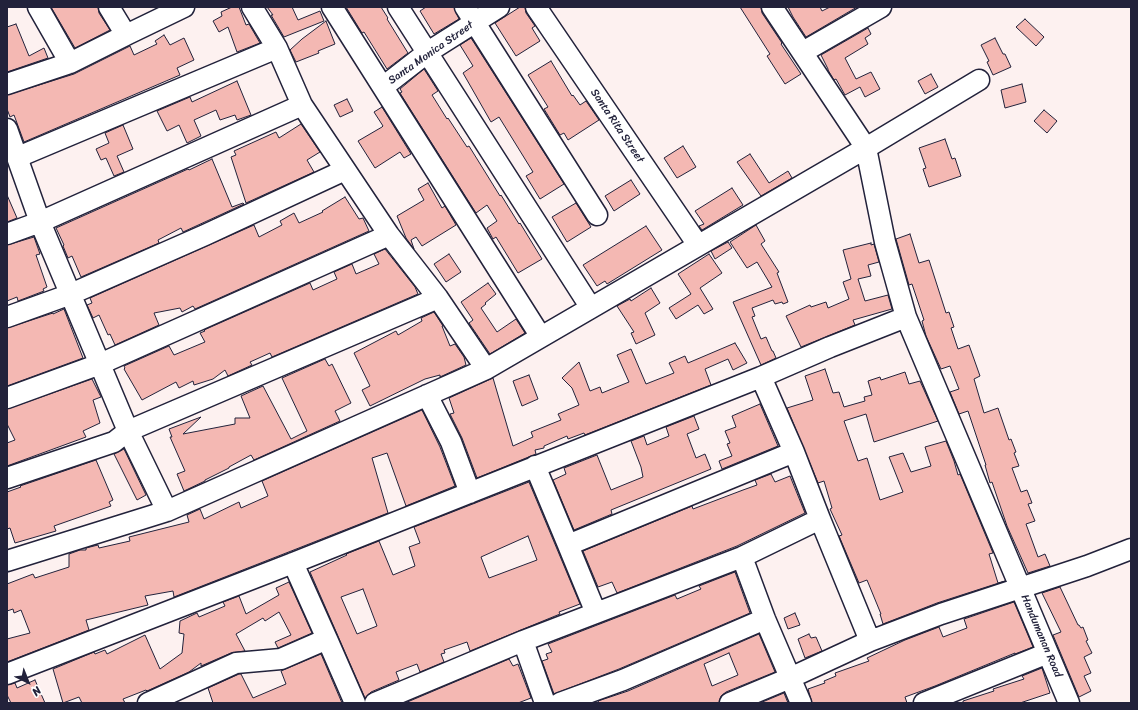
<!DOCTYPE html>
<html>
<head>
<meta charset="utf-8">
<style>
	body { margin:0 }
	#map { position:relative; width:1138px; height:710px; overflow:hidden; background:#fdf1f0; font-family:Sriracha,sans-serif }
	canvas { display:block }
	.frame { position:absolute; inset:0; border:8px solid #22223b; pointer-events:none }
	.north { position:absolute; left:8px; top:662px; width:40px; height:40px; -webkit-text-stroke:3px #fff; paint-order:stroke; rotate:137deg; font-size:11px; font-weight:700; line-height:16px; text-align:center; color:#22223b }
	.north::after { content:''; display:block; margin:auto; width:14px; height:18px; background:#22223b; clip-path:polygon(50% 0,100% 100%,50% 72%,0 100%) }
</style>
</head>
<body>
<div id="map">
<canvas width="1138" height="710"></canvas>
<div class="frame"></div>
<div class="north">N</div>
</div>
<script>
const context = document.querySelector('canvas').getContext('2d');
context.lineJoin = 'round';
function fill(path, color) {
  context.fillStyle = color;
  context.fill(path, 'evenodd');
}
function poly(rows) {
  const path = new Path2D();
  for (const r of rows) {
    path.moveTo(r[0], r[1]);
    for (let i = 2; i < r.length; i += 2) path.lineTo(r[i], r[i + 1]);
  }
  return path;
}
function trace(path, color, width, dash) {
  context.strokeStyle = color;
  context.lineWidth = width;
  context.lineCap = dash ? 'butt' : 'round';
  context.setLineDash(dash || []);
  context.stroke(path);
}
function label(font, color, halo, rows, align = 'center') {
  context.font = font + ' Sriracha,sans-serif';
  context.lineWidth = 3;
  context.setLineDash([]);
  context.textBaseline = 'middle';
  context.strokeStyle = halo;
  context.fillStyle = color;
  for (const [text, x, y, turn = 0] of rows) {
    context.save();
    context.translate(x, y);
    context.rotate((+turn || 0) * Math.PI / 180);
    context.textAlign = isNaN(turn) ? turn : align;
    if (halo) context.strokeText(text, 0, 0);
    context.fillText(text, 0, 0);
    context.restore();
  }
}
const building = poly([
	[51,7,98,7,99,13,110,30,75,48,51,7],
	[232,7,239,7,246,25,249,24,260,43,237,52,228,27,219,32,213,21,222,16,221,12,232,7],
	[267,7,292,7,298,20,320,11,324,21,284,37,271,15,273,15,267,7],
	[346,7,381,7,388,18,387,19,408,53,387,69,364,32,362,33,346,7],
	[426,7,454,7,459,19,434,34,420,11,426,7],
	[520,7,525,7,526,13,535,26,532,28,540,41,516,56,495,23,520,7],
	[740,7,761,7,762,13,782,43,781,44,801,74,785,84,767,56,770,54,740,7],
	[788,7,820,7,822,11,830,7,857,7,806,37,793,17,788,7],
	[1025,19,1044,37,1036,46,1016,27,1025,19],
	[326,21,335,44,318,51,319,53,296,62,290,50,302,39,326,21],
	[16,24,29,56,44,48,48,58,7,72,7,27,16,24],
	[868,28,871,34,865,38,868,44,845,58,856,79,871,72,880,89,865,97,860,87,845,95,836,79,834,80,828,70,828,69,821,55,868,28],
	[164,35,170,45,184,38,194,60,177,68,180,75,24,142,14,115,10,117,7,109,7,95,74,74,130,46,134,55,157,44,155,41,164,35],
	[471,38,564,184,540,199,526,176,533,172,499,117,491,122,463,73,473,66,460,45,471,38],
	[995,38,1003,54,1005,54,1011,67,993,75,987,62,989,61,981,45,995,38],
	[551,61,572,96,573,95,580,105,586,101,599,120,568,140,564,133,560,135,544,109,548,107,528,75,551,61],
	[424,69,438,91,432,95,447,119,448,118,467,147,469,146,500,196,501,195,519,224,520,223,542,259,518,273,496,237,493,239,487,228,497,221,487,205,476,213,400,93,402,92,400,89,424,69],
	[931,74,938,87,925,94,918,81,931,74],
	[237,81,251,115,237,120,235,115,220,120,216,110,194,120,201,136,187,143,179,125,167,131,157,111,190,97,192,102,237,81],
	[1022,84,1026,102,1005,108,1001,90,1022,84],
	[347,99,353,111,340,117,334,105,347,99],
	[382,107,411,154,404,158,400,152,375,168,358,141,382,127,383,126,374,112,382,107],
	[1044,110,1057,121,1047,133,1034,121,1044,110],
	[301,124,320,152,307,160,314,172,246,203,231,157,236,155,234,151,276,132,279,138,301,124],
	[123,125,133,149,117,156,124,172,114,176,106,158,101,160,96,149,109,143,105,133,123,125],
	[945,139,952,159,955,158,961,176,929,187,923,169,926,168,919,148,945,139],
	[683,146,696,167,677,178,664,158,683,146],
	[750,154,769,183,788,171,792,178,761,196,737,162,750,154],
	[212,159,232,207,243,203,244,204,183,232,181,228,158,240,159,243,81,277,72,256,68,258,63,246,64,245,56,228,188,169,189,170,212,159],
	[631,180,640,194,614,211,605,196,631,180],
	[428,183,442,208,445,206,456,225,422,246,416,237,411,240,414,249,406,238,397,216,424,200,418,189,428,183],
	[732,188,743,205,702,230,699,226,704,224,695,211,732,188],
	[7,195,17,218,7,222,7,195],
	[345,197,359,219,363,218,369,231,195,309,193,306,182,312,180,308,154,313,159,325,115,345,110,334,108,335,99,315,93,318,87,305,92,303,90,298,254,225,259,237,282,225,280,221,294,213,299,223,323,212,322,211,345,197],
	[576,203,591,227,567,242,552,217,576,203],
	[756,225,765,241,761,244,779,272,777,273,788,302,783,304,782,302,775,304,773,300,752,308,755,316,752,317,761,339,766,337,772,351,773,351,776,358,761,365,733,302,772,287,757,262,747,268,730,242,756,225],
	[646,226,662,250,607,284,605,281,597,286,583,265,646,226],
	[910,234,919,263,929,260,946,313,949,312,954,327,951,328,958,349,969,345,980,376,974,379,984,413,998,408,1009,440,1011,439,1016,452,1014,453,1019,466,1012,468,1021,492,1027,490,1032,503,1028,504,1035,521,1026,524,1038,557,1045,554,1050,566,1028,573,1007,526,992,482,990,483,985,465,986,465,968,411,959,414,950,392,959,389,950,366,941,369,926,336,922,321,924,320,912,284,909,285,896,239,910,234],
	[34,237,40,254,36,255,47,287,43,289,44,291,18,301,17,297,7,301,7,245,34,237],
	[728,242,732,248,715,259,711,251,728,242],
	[871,243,871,245,874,244,879,262,868,265,871,276,858,279,865,301,888,295,892,309,853,320,855,325,801,347,786,316,810,305,811,307,826,302,828,308,849,299,843,282,851,279,843,250,871,243],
	[385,249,415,287,418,294,272,357,270,353,250,362,252,365,228,376,225,370,213,379,194,385,193,381,179,388,176,382,142,400,124,369,125,368,124,366,169,346,174,355,205,342,200,333,205,331,204,330,310,283,313,290,337,279,334,272,352,264,356,274,379,264,374,254,385,249],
	[449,254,461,272,446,282,434,264,449,254],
	[709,254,722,273,700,288,713,309,704,314,698,305,676,319,669,308,691,294,678,274,709,254],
	[488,283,496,294,485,303,486,304,481,308,497,332,516,319,525,333,490,354,469,323,473,320,461,302,488,283],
	[651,288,660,303,645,313,655,335,636,344,631,333,634,332,617,306,630,299,631,301,651,288],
	[64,309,83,358,7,386,7,328,53,313,53,314,64,309],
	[434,312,443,326,442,326,450,346,455,344,464,357,466,365,440,377,440,375,425,379,370,406,362,390,370,386,354,353,396,331,398,335,422,321,421,318,434,312],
	[735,343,747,363,733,370,728,359,705,369,711,385,585,435,584,433,568,439,567,436,544,446,544,448,535,450,536,454,477,478,462,438,450,414,454,413,449,398,493,378,513,446,533,437,531,432,561,420,558,414,579,405,572,388,562,378,579,362,590,391,600,387,602,393,629,382,617,355,631,349,646,384,674,373,669,363,685,356,688,363,735,343],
	[325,359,329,366,332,364,351,403,335,411,340,421,254,460,251,455,229,467,229,468,205,480,205,481,184,491,177,474,185,471,170,437,172,437,169,429,201,417,183,434,235,424,235,418,250,418,241,396,263,386,291,439,307,431,282,378,325,359],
	[825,369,833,393,839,392,844,407,865,401,864,397,872,395,868,381,880,377,881,380,905,372,909,384,920,381,938,421,874,442,866,414,844,421,858,461,867,458,880,500,903,492,889,457,903,453,911,472,931,466,925,447,946,441,954,461,958,475,960,474,993,553,989,554,998,583,1005,581,937,603,883,624,880,614,881,614,867,580,859,583,839,536,842,535,830,509,832,508,824,481,818,483,787,408,813,400,805,376,825,369],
	[529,375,538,399,522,406,513,381,529,375],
	[92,379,101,397,93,400,100,423,83,431,86,437,7,466,7,443,15,440,7,424,7,409,92,379],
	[760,404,778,446,722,469,719,461,732,456,727,444,730,443,725,431,736,427,732,416,760,404],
	[422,410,440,447,455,486,406,506,387,453,372,458,388,513,174,597,173,591,145,596,148,605,86,620,89,630,7,662,7,639,30,633,21,610,14,613,13,609,7,611,7,584,33,574,35,578,69,567,69,554,80,550,86,550,86,548,98,545,99,548,130,541,129,537,189,522,187,515,200,509,204,519,239,502,241,508,268,496,262,481,422,410],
	[694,416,699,429,687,434,696,458,705,454,711,469,611,510,612,514,574,530,553,480,566,474,564,468,597,455,611,490,643,477,641,467,631,441,644,436,647,445,669,436,666,427,694,416],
	[124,449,146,495,137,500,114,454,124,449],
	[96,460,113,500,109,502,111,506,54,526,56,531,15,543,10,528,7,529,7,492,21,487,20,486,96,460],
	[771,474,775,482,790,476,805,513,737,546,617,593,612,582,598,587,583,551,692,506,693,509,743,490,757,485,755,480,771,474],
	[529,482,580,604,559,612,560,614,470,651,467,642,444,650,445,653,441,654,444,662,420,672,417,664,396,672,399,680,371,692,365,698,310,572,347,555,346,554,379,541,393,575,415,566,409,547,420,543,414,527,529,482],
	[528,536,537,560,489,578,481,557,528,536],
	[363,589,377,626,357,634,341,597,363,589],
	[735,572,750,613,619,669,554,694,542,661,548,659,546,654,552,652,548,644,675,595,677,599,701,589,699,586,735,572],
	[289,582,312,633,278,648,275,642,291,635,279,612,265,621,263,618,236,634,245,651,231,653,201,666,201,663,189,672,147,691,146,690,123,699,125,703,82,703,79,697,63,703,53,669,94,652,95,654,105,650,107,654,145,635,160,669,182,653,184,634,179,633,180,621,197,613,199,617,225,606,223,602,239,596,246,614,279,595,276,588,289,582],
	[1060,587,1078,625,1079,625,1081,628,1083,627,1088,640,1086,641,1092,653,1084,657,1091,673,1084,676,1091,691,1079,697,1053,635,1061,632,1042,593,1060,587],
	[1014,602,1033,647,1015,654,1015,653,935,686,905,697,907,703,812,703,808,689,825,683,824,681,836,676,835,673,869,661,867,658,905,640,939,627,943,637,967,628,964,619,1014,602],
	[795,613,800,625,788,629,784,618,795,613],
	[759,634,775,672,726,692,721,696,719,703,599,703,598,701,628,691,759,634],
	[729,653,738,675,712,686,704,664,729,653],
	[809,634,811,638,816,637,822,651,805,658,798,639,809,634],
	[321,654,342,703,213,703,208,688,239,674,241,674,253,698,286,684,281,671,321,654],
	[509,659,513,666,518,664,531,698,518,703,405,703,509,659],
	[1042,668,1050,693,1020,703,963,703,963,701,994,691,993,689,1024,679,1022,676,1042,668],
	[35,680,45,703,11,703,7,695,7,685,15,683,17,688,35,680],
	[784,693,788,703,760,703,784,693]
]);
fill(building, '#f4b8b3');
trace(building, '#22223b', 1);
const minor = poly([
	[38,7,70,63],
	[252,7,277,48,302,105,389,235,438,298,486,369],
	[332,7,541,337],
	[398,7,591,308],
	[465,7,597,215],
	[536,7,698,245],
	[772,7,866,148,885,242,906,317,1069,703],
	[126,35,184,7],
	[803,52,881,7],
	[7,84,70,63,126,35,109,7],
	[383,87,428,52,499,7],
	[7,129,40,222,128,431,167,511],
	[18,157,277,48],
	[7,234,40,222,302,105],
	[7,317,71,294,205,235,345,170],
	[427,395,451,442,470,493],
	[7,398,100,364,389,235],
	[535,466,568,545,794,452],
	[7,478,114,442,128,431,438,298],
	[820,519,870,641],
	[568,545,596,613],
	[742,557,765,619,801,703],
	[7,561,167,511,486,369,866,148,979,80],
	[293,563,327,639],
	[523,641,545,703],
	[7,674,293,563,761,377,830,347,906,317],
	[148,703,236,663,281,659,327,639,355,703],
	[375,703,523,641,742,557,820,519,794,452,761,377],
	[560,703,623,680,765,619],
	[730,703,790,678,870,641,941,614,1087,566,1131,549],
	[924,703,1048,653]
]);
trace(minor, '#22223b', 23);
trace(minor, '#fff', 20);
label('11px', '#22223b', '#fff', [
	["Santa Monica Street",431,53,-35],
	["Santa Rita Street",617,126,56],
	["Handumanan Road",1041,636,67]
]);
</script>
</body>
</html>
